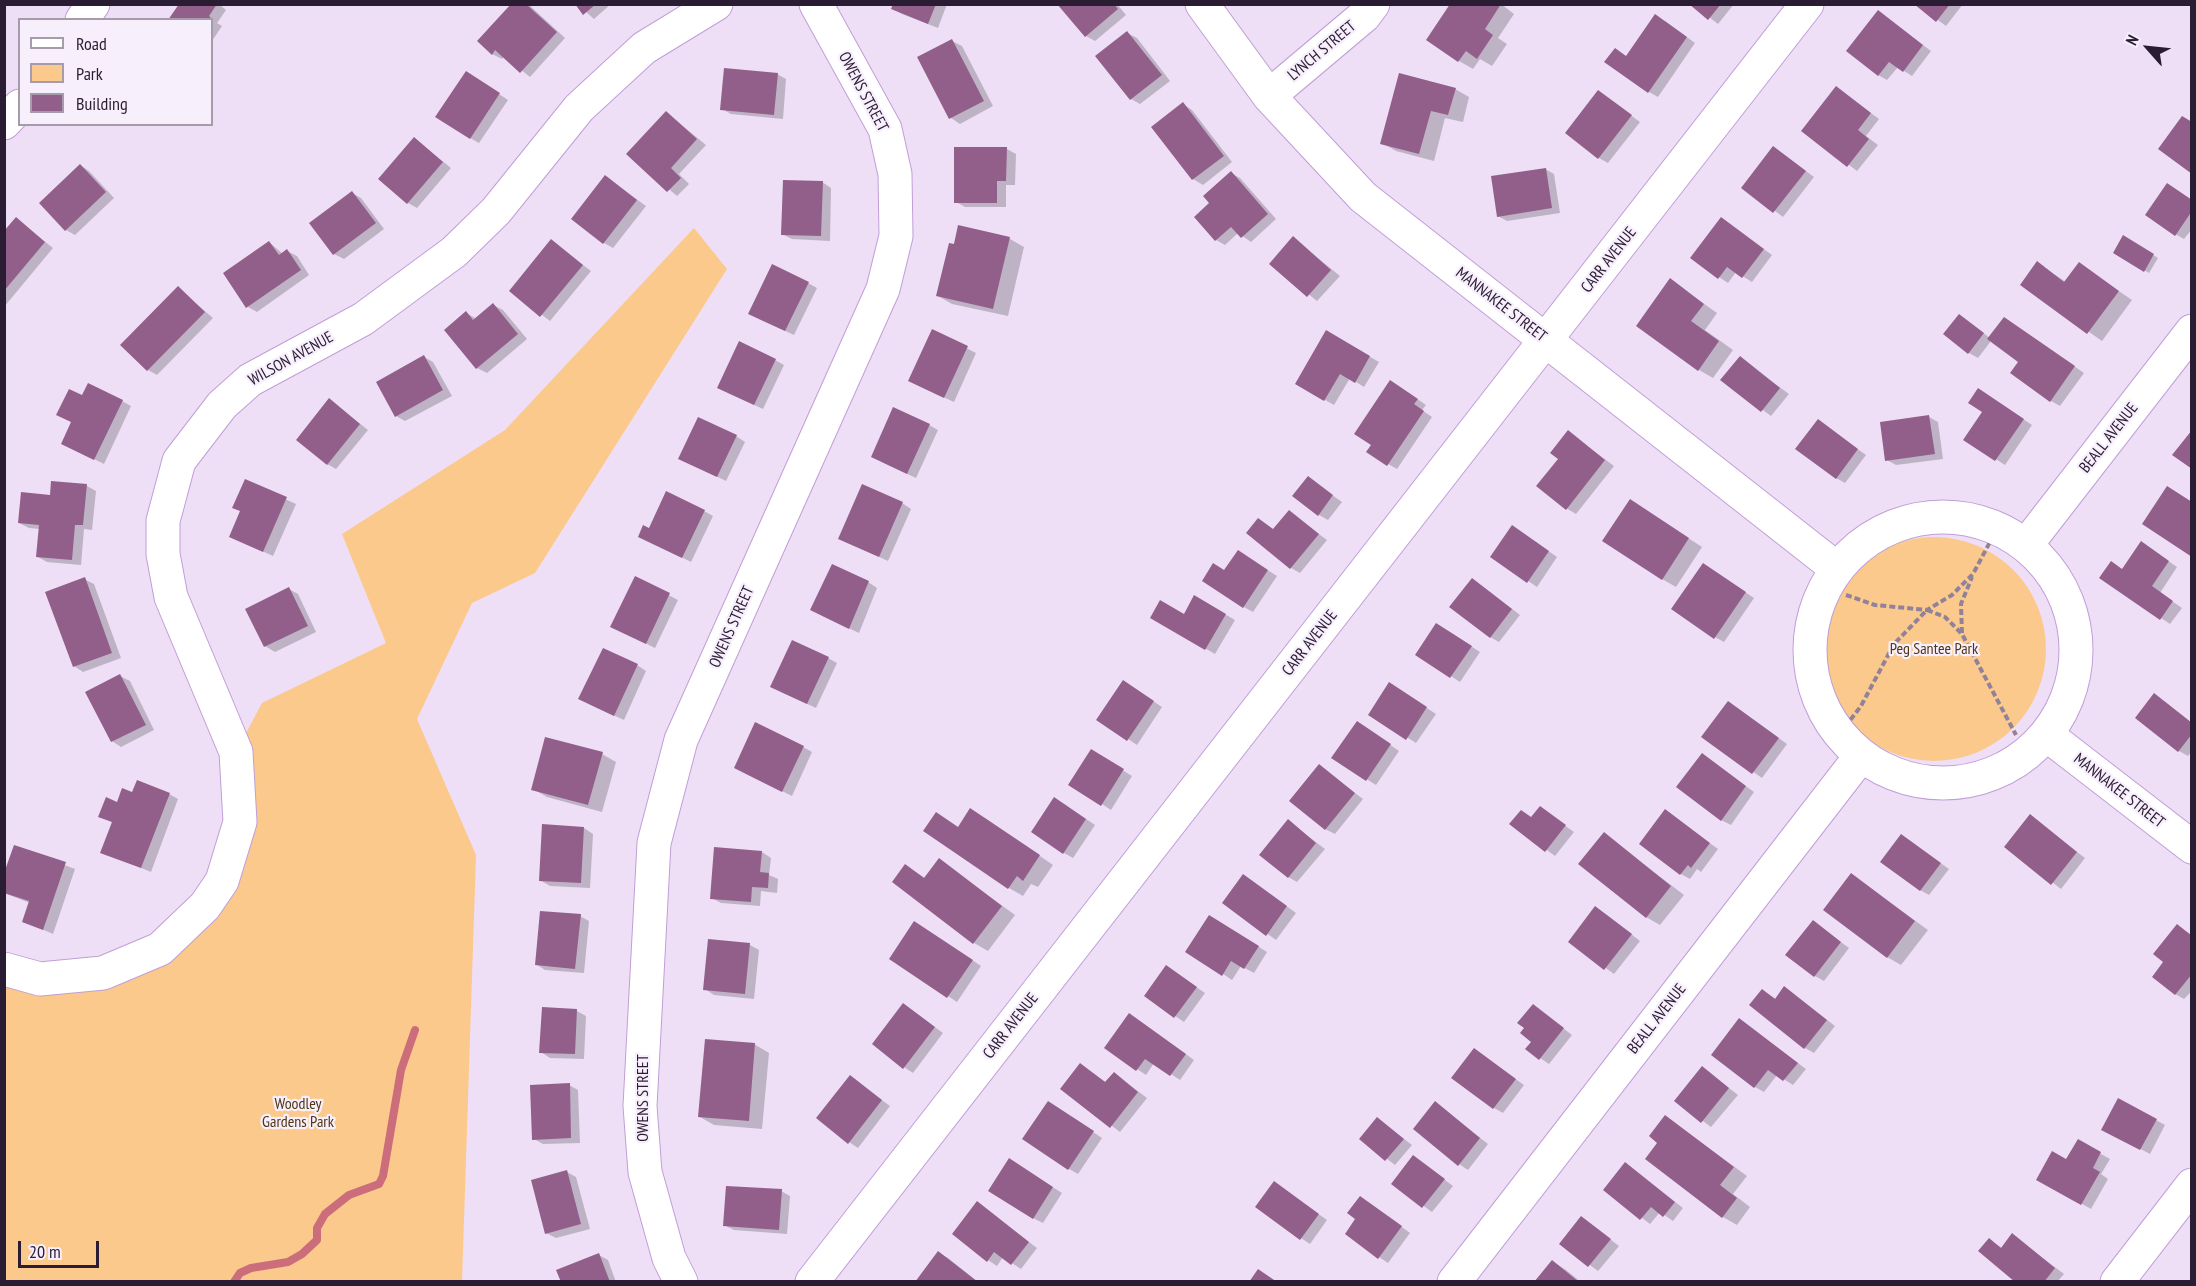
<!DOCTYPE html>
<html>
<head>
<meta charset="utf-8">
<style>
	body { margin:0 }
	#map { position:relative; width:2196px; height:1286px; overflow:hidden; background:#eedff7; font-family:"PT Sans Narrow",sans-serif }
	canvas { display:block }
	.frame { position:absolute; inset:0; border:6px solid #2a1c32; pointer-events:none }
	.legend { position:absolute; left:18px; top:18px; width:195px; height:108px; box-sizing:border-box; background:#f7effc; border:2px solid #a59bab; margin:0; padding:8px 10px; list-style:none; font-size:18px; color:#2a1c32 }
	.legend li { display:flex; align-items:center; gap:12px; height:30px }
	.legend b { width:30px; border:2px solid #a59bab }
	.north { position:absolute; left:2118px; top:18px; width:60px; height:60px; -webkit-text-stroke:4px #f7effc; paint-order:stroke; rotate:297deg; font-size:16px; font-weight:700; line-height:24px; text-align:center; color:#2a1c32 }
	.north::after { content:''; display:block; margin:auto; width:21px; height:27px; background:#2a1c32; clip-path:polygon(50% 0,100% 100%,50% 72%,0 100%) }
	.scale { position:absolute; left:18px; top:1241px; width:81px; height:27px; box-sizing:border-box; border:3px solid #2a1c32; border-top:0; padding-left:8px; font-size:18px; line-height:21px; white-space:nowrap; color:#2a1c32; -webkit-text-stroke:4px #f7effc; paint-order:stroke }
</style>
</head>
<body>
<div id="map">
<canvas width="2196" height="1286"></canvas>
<div class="frame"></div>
<ul class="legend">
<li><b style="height:8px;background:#fff"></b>Road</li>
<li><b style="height:16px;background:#fbc98b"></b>Park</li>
<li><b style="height:16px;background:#925f8a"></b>Building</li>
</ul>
<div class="north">N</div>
<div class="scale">20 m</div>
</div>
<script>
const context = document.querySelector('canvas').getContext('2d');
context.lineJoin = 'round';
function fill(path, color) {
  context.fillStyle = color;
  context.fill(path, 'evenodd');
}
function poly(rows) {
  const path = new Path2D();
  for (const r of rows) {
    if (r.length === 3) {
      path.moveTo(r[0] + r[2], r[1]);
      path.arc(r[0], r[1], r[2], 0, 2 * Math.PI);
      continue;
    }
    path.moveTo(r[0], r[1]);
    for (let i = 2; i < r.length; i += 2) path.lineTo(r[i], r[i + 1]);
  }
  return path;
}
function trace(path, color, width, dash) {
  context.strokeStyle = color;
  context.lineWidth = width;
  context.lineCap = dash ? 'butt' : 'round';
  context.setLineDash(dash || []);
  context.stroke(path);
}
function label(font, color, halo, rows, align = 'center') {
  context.font = font + ' "PT Sans Narrow",sans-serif';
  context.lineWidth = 4.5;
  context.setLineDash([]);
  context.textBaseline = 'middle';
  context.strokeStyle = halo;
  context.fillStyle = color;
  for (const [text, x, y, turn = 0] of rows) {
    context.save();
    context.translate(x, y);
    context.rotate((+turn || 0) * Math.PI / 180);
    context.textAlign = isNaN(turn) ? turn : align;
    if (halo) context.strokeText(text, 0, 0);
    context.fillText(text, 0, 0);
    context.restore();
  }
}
fill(poly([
	[694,228,727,269,535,573,472,603,417,719,476,855,462,1281,5,1281,4,969,103,973,222,881,236,752,262,703,386,643,342,534,505,430],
	[1934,649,112]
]), '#fbc98b');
fill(poly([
	[181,4,219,4,226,10,217,23,222,26,212,41,212,20],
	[513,4,528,4,565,38,530,77,504,56,502,59,492,54],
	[577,4,611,4,594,19],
	[895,4,947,4,938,28,902,14,893,9],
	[1059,4,1117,4,1126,15,1095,41,1086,36],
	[1452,4,1501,4,1514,14,1498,38,1507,44,1492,66,1480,59,1473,69,1459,61],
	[1692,4,1734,4,1718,24],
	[1916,4,1963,4,1946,26],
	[1879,12,1931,51,1912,76,1898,67,1887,80,1878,75],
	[1665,21,1695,43,1658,97,1649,92,1627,57],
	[1127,33,1137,38,1170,81,1140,104,1131,99],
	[952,41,962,46,993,106,960,124,951,118,919,58],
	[777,74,786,79,783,119,731,114,722,109],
	[475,78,508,100,479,143,470,138],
	[1837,88,1879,119,1866,136,1878,145,1857,171,1804,131],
	[1455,89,1469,97,1463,122,1445,118,1434,161,1396,151,1382,143],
	[1599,92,1640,122,1608,163,1599,158],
	[1183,104,1192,110,1232,162,1203,185,1193,179,1153,127],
	[667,113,706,145,679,174,689,184,677,196,628,154],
	[415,139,451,168,417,208,408,203],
	[1007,149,1016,154,1015,185,1006,185,1006,207,965,207,956,202],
	[1782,153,1814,177,1783,217,1743,187],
	[80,165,89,171,114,198,75,235,66,230],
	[1545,169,1554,174,1560,213,1507,221,1498,216],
	[1231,173,1240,178,1276,219,1251,242,1238,233,1225,245,1216,240,1211,204],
	[606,177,646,206,613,248,604,243],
	[822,182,831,188,830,241,792,239,782,234],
	[352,193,361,198,384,229,344,259,334,254,311,223],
	[2192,200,2192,229,2184,239,2175,234],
	[16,219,53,248,4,307,4,233],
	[1730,225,1772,255,1752,282,1736,272,1728,283,1719,277],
	[959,227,1010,239,1024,247,1008,316,952,304,938,296],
	[2124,237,2158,258,2149,273,2115,252],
	[1293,238,1340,276,1317,301,1271,264],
	[552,241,591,271,550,321,511,291],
	[270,243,283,254,287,251,297,256,309,275,257,312,248,307],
	[2037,263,2066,282,2079,264,2132,300,2102,341,2022,285],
	[1670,280,1717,313,1705,330,1733,350,1713,378,1699,370],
	[808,283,817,288,794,335,759,319],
	[178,288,213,318,157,375,148,370],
	[493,305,503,310,527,339,487,373,477,368,466,313,477,319],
	[1960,316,1990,338,2013,324,2084,373,2060,406,2051,401,2021,362,1991,341,1978,358,1969,353],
	[933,331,976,353,954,402,919,386],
	[1327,332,1379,362,1364,387,1350,378,1334,405,1297,384],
	[424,357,433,362,452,396,405,421,396,416],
	[1740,358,1789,394,1771,416,1722,380],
	[775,360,784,365,763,409,728,393],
	[1400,387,1426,405,1422,410,1432,417,1397,469,1388,464],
	[1987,395,2032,425,2005,465,1965,439,1984,411],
	[83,397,122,401,131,406,104,464,72,448],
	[330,400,368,430,336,469,327,464],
	[1929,417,1938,422,1943,459,1896,465,1887,460],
	[1818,421,1866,455,1845,483,1836,478],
	[929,425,938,430,916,478,882,462],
	[1568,432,1614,466,1576,514,1566,508,1560,459],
	[736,436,745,442,726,481,689,463],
	[1308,478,1342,502,1328,520,1319,515],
	[245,481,296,504,273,556,240,541],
	[87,486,96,491,92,530,84,529,81,565,47,562,38,557,40,529,29,528,19,523,51,496],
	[902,503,911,509,888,561,840,539],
	[1644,509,1702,547,1676,587,1662,579],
	[704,511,713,516,691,562,649,541,650,530],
	[1289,512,1327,540,1300,573,1291,568,1258,520,1274,530],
	[1521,532,1557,557,1537,587,1492,556],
	[2150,548,2177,567,2160,593,2182,608,2170,624,2101,578,2123,570],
	[1247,557,1277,576,1253,612,1244,607],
	[1712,570,1754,598,1724,642,1715,637],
	[636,578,678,600,655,648,621,631],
	[84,579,94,584,121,658,83,672,74,666],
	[868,582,877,588,859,633,821,615],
	[1481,585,1520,615,1499,642,1490,637],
	[289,589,298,594,316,632,275,652,265,646,247,609],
	[1195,597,1235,620,1215,654,1152,618,1184,616],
	[1446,630,1480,652,1460,682,1417,654],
	[828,658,837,663,816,708,781,692],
	[637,665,646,671,624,720,589,704],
	[120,676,130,681,154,730,121,747,112,741],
	[1132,687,1162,707,1137,745,1128,739],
	[1399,690,1436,714,1416,743,1371,714],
	[2164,701,2192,723,2192,751,2188,756,2179,751],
	[1737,708,1787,744,1762,778,1703,737],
	[1366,728,1399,751,1376,785,1333,758],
	[803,747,812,752,792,796,745,773],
	[1092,751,1132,776,1111,810,1102,804],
	[602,754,616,762,602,812,547,797,533,789],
	[1703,755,1754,792,1731,825,1721,820],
	[1319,766,1363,799,1335,834,1325,829],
	[133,794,169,794,178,799,151,872,102,852,113,823,100,816],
	[1064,804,1095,825,1073,858,1064,853],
	[1540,808,1574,832,1555,856,1512,824,1532,818],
	[1665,811,1718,849,1701,872,1697,869,1690,879,1681,874],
	[2030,816,2085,858,2061,889,2006,847],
	[985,818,1053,865,1038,887,1031,884,1023,896,1009,888,959,828],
	[1288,821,1325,849,1297,882,1288,877],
	[584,828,593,834,590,888,550,886,540,880],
	[1604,834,1684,895,1660,925,1646,917],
	[1902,836,1949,869,1929,895,1920,890],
	[15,847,75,869,53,934,23,921,30,903,4,893,4,877],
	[762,852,771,858,769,875,778,879,777,893,761,891,760,906,721,903,712,898],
	[939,860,1015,915,988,951,974,943,906,866,925,878],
	[1852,875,1928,930,1901,965,1887,957],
	[1252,881,1296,913,1276,940,1224,903],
	[1604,913,1640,941,1614,974,1570,942],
	[580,916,589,921,584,973,545,970,536,964],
	[1219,922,1267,952,1254,973,1241,966,1232,980,1223,974],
	[1814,922,1849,948,1824,981,1815,976],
	[2178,926,2192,935,2192,991,2184,999,2175,994,2165,962],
	[924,928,981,966,957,1002,948,996],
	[750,945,759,950,754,999,714,995,705,989],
	[1167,967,1205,993,1184,1022,1146,996],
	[1785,988,1835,1026,1814,1053,1805,1048,1763,991,1776,999],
	[904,1005,943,1033,913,1073,904,1067],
	[1534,1006,1572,1035,1549,1064,1540,1058,1526,1028],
	[577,1011,586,1016,584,1059,550,1058,541,1052],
	[1138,1020,1194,1060,1180,1080,1154,1063,1146,1075,1137,1069],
	[1739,1020,1806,1069,1793,1085,1777,1075,1764,1092,1755,1087],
	[754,1044,769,1053,762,1129,714,1125,700,1117],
	[1475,1050,1524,1085,1503,1113,1494,1108],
	[1081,1065,1107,1083,1123,1080,1147,1098,1120,1132,1062,1088],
	[1703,1068,1738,1095,1711,1127,1676,1101],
	[850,1077,890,1106,858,1148,849,1142],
	[569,1085,578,1090,580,1143,543,1144,534,1139],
	[1435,1103,1488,1144,1468,1170,1459,1164],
	[1057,1108,1102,1138,1078,1174,1069,1169],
	[1666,1117,1747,1176,1733,1194,1750,1207,1737,1225,1723,1217,1659,1143],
	[1378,1119,1412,1145,1395,1165,1361,1139],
	[2156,1120,2165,1125,2150,1154,2112,1134],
	[2078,1141,2110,1159,2101,1174,2108,1179,2091,1209,2038,1179,2067,1161],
	[1422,1163,1453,1186,1432,1212,1393,1184],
	[1625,1164,1683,1208,1673,1221,1660,1212,1650,1224,1605,1190],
	[1019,1166,1062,1193,1043,1223,1033,1218],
	[567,1172,576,1177,590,1229,556,1238,546,1233],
	[1275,1183,1327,1220,1310,1244,1301,1238],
	[781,1191,790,1196,787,1234,734,1230,724,1225],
	[977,1203,1037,1248,1021,1269,1003,1257,997,1266,988,1260],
	[1369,1203,1410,1233,1388,1263,1379,1257],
	[1582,1218,1619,1246,1598,1271,1561,1244],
	[2012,1235,2064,1274,2057,1282,2017,1282,1989,1240,2002,1248],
	[939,1253,948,1258,978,1282,917,1282],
	[599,1255,608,1260,616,1282,562,1282],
	[1552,1261,1566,1270,1581,1282,1536,1282]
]), '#0003');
trace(poly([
	[234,1282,240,1273,251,1268,288,1262,302,1254,317,1240,317,1228,325,1214,349,1195,379,1184,383,1176,401,1070,415,1030]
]), '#cc6d7b', 8);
fill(poly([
	[179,4,217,4,209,16,213,20,168,20],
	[511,4,526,4,557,32,520,73,495,50,492,55,477,41],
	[575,4,596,4,583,15],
	[893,4,936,4,928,24,891,9],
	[1057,4,1114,4,1118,9,1085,37],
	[1450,4,1501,4,1485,29,1493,35,1477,59,1466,51,1458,62,1426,40],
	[1689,4,1721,4,1708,20],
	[1914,4,1950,4,1936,22],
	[1878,10,1923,45,1903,72,1889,62,1878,76,1846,51],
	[1655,14,1687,37,1648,93,1604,62,1615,48,1626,56],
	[1127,31,1162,75,1130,100,1095,56],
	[952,39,984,101,949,119,917,57],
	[724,68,778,73,774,115,720,110],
	[466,71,500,93,470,139,435,117],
	[1399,73,1456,88,1448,115,1431,111,1419,154,1380,144],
	[1836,86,1871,113,1858,130,1869,139,1847,167,1801,131],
	[1598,90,1632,115,1598,159,1565,133],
	[1183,102,1224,156,1192,180,1151,127],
	[666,111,697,139,671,168,681,178,667,192,626,154],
	[2182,116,2192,122,2192,174,2158,149],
	[414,137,443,162,407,204,378,179],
	[1773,146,1806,171,1773,213,1741,188],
	[954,147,1007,147,1006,181,997,181,997,203,954,203],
	[80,164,106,192,65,231,39,203],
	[1546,168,1552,208,1497,217,1491,176],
	[1231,171,1268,214,1241,238,1231,227,1215,241,1194,217,1209,203,1203,196],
	[605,175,637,200,603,244,571,219],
	[783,180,823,181,821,236,781,235],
	[2167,183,2192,200,2192,211,2175,236,2145,215],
	[352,191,376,223,333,255,309,223],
	[16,217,45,242,4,291,4,231],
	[1721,217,1764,249,1742,278,1727,267,1718,279,1690,258],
	[958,225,1010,237,993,309,936,296,949,243,954,244],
	[2123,235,2154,254,2144,272,2113,253],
	[1293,236,1331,270,1307,297,1269,264],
	[551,239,583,265,540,317,509,291],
	[269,241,279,255,287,249,301,270,246,308,223,273],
	[2037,261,2064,282,2079,262,2119,291,2087,334,2020,285],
	[772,264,809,282,785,331,748,314],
	[1670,278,1704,304,1691,321,1719,341,1698,371,1636,326],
	[178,286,205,312,147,371,120,345],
	[493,303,518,334,476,369,444,330,466,311,473,320],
	[1959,314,1984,333,1968,354,1943,334],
	[2004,317,2075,366,2050,402,2010,373,2018,362,1987,339],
	[932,329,968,346,944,398,908,381],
	[1326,330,1370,356,1355,383,1340,374,1324,401,1295,384],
	[739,341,776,359,754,405,717,388],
	[424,355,443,390,395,417,376,382],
	[1740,356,1780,388,1761,412,1720,380],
	[1390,380,1418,399,1414,404,1424,411,1387,466,1366,452,1371,445,1354,434],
	[88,383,123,400,94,460,61,444,71,422,56,415,69,389,82,395],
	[1978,388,2024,419,1995,461,1963,440,1982,412,1968,403],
	[329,398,360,424,327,465,296,440],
	[893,407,930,424,907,474,871,457],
	[1929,415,1935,454,1885,461,1880,422],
	[698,417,737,435,717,477,678,459],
	[1818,419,1858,449,1836,479,1795,449],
	[1568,430,1605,460,1566,510,1536,486,1558,459,1550,453],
	[2192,430,2192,469,2172,455],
	[1308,476,1333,495,1318,516,1292,496],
	[245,479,287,497,263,552,229,537,240,511,232,508],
	[51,481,87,484,83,525,75,525,72,560,36,557,39,525,18,523,21,492,50,495],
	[862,484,903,502,879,557,838,539],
	[2167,486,2192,502,2192,557,2142,524],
	[666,491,705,510,682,558,638,537,643,525,649,528],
	[1630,499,1689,538,1662,580,1602,541],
	[1289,510,1319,534,1290,569,1246,533,1258,518,1273,529],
	[1512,525,1549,551,1527,583,1490,557],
	[2141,541,2169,561,2152,586,2173,601,2160,620,2099,578,2111,561,2122,569],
	[1238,550,1268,570,1243,608,1202,581,1213,563,1224,570],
	[1703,563,1746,592,1714,639,1671,609],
	[832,564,869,581,849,629,810,610],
	[635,576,670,593,646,644,610,627],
	[85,577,112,653,73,667,45,592],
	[1472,578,1512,609,1490,638,1449,607],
	[289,587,308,626,264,647,245,609],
	[1194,595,1226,614,1205,650,1150,618,1160,600,1184,614],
	[1436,623,1472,646,1450,678,1415,655],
	[792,640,829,657,807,704,770,687],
	[603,648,638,664,614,716,578,699],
	[120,674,146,725,111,742,85,692],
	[1123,680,1154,701,1127,741,1096,720],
	[1389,682,1427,707,1406,740,1368,715],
	[2154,693,2192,723,2192,734,2178,752,2135,718],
	[1728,701,1779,738,1752,774,1701,737],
	[1357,721,1391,744,1366,781,1331,758],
	[755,722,804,746,782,792,734,768],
	[545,737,603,752,588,805,531,790],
	[1091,749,1124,769,1101,806,1068,785],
	[1702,753,1746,786,1721,821,1676,787],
	[1319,764,1355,793,1325,830,1289,801],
	[137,780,170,793,141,868,100,853,112,822,98,817,106,797,117,802,122,788,132,792],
	[1054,797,1086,819,1063,854,1031,832],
	[1540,806,1566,825,1545,852,1509,824,1521,810,1531,817],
	[970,808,1040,855,1023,881,1017,876,1008,889,923,831,936,812,958,827],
	[1665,809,1710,843,1691,868,1688,865,1680,875,1639,844],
	[2030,814,2077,852,2051,885,2004,847],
	[1288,819,1316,843,1288,878,1259,855],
	[542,824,584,827,581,883,539,881],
	[1604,832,1671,886,1646,918,1578,864],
	[1901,834,1941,863,1920,891,1880,862],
	[14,845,66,862,43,930,22,922,29,901,4,893,4,873],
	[714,847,762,851,760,872,769,873,768,888,752,887,751,902,710,899],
	[939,858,1002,906,973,944,892,882,905,864,924,878],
	[1851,873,1915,921,1887,958,1823,910],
	[1243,874,1287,906,1266,936,1222,903],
	[1595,906,1632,934,1604,970,1568,942],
	[540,911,581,914,575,969,535,965],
	[1209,915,1259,946,1244,969,1231,961,1222,976,1185,952],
	[1813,920,1841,942,1814,977,1785,955],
	[914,921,973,960,947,998,889,959],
	[2177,924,2192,936,2192,974,2175,995,2152,977,2163,962,2153,954],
	[708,939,750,943,745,994,703,990],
	[1166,965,1197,987,1174,1018,1144,996],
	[1784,986,1827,1020,1804,1049,1749,1005,1762,989,1775,999],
	[903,1003,935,1027,903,1069,872,1044],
	[1533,1004,1564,1028,1539,1060,1525,1049,1531,1042,1520,1033,1524,1028,1517,1023],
	[542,1007,577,1009,575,1054,539,1053],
	[1129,1013,1186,1054,1170,1076,1145,1059,1136,1071,1104,1048],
	[1739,1018,1798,1063,1783,1081,1768,1070,1754,1088,1711,1055],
	[705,1039,755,1043,749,1121,698,1117],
	[1474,1048,1516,1079,1493,1109,1451,1078],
	[1080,1063,1105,1082,1114,1072,1138,1092,1110,1128,1060,1089],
	[1702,1066,1729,1088,1701,1123,1674,1101],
	[850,1075,882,1100,848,1144,816,1118],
	[570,1083,571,1138,532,1140,530,1085],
	[2118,1098,2157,1119,2140,1150,2101,1130],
	[1048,1101,1094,1131,1068,1170,1022,1139],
	[1435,1101,1480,1138,1458,1166,1413,1129],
	[1665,1115,1734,1167,1720,1185,1737,1198,1722,1218,1645,1159,1657,1143,1649,1136],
	[1377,1117,1404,1139,1385,1161,1359,1139],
	[2078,1139,2101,1152,2093,1168,2100,1172,2081,1205,2036,1180,2052,1151,2066,1159],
	[1413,1155,1445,1179,1422,1208,1391,1184],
	[1009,1158,1053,1187,1033,1219,988,1191],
	[1625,1162,1675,1202,1663,1217,1651,1207,1640,1220,1603,1190],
	[567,1170,581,1224,545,1234,531,1180],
	[1274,1181,1319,1214,1300,1240,1255,1207],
	[726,1186,782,1189,779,1230,723,1226],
	[1360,1196,1402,1226,1378,1259,1345,1234,1355,1219,1347,1213],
	[977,1201,1029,1242,1011,1265,994,1252,987,1262,952,1234],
	[1581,1216,1611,1239,1588,1267,1559,1244],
	[2012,1233,2055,1268,2044,1282,2015,1282,1978,1251,1989,1238,2001,1248],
	[938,1251,978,1282,915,1282],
	[599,1253,610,1282,561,1282,556,1270],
	[1552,1260,1579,1282,1534,1282],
	[1258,1269,1277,1282,1249,1282]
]), '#925f8a');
const minor = poly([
	[1202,4,1269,96,1363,197,1836,568],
	[82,20,93,4],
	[1269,96,1364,16,1373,4],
	[4,123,20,106],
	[1943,650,133],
	[2027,544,2192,331],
	[2047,735,2192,847],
	[4,969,40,979,103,973,160,949,205,906,222,881,240,822,236,752,171,597,163,554,163,521,179,461,222,405,250,380,363,319,454,252,496,211,579,108,644,48,716,4],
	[681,1282,669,1258,645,1172,640,1106,654,843,681,740,883,289,896,236,895,174,885,129,816,4],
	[812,1282,1807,4],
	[1454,1282,1860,757],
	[2117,1282,2192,1185]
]);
trace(minor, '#c19ed7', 35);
trace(poly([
	[1846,595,1875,605,1927,610,1952,595,1973,574,1990,542],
	[1962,633,1961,604,1972,577],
	[1845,727,1861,706,1894,644,1927,610,1945,617,1962,634,2016,735]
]), '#918299', 4, [6, 3]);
trace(minor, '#fff', 33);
label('16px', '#2a1c32', '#f7effc', [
	["LYNCH STREET",1322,51,-40],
	["OWENS STREET",863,92,62],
	["CARR AVENUE",1609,260,-52],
	["MANNAKEE STREET",1501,305,38],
	["WILSON AVENUE",291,359,-29],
	["BEALL AVENUE",2109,438,-52],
	["OWENS STREET",732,627,-66],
	["CARR AVENUE",1310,643,-52],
	["MANNAKEE STREET",2119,791,38],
	["BEALL AVENUE",1657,1019,-52],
	["CARR AVENUE",1011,1026,-52],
	["OWENS STREET",643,1098,-90]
]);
label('16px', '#4e3614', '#f7effc', [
	["Peg Santee Park",1934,649],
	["Woodley",298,1104],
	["Gardens Park",298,1122]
]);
</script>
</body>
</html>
